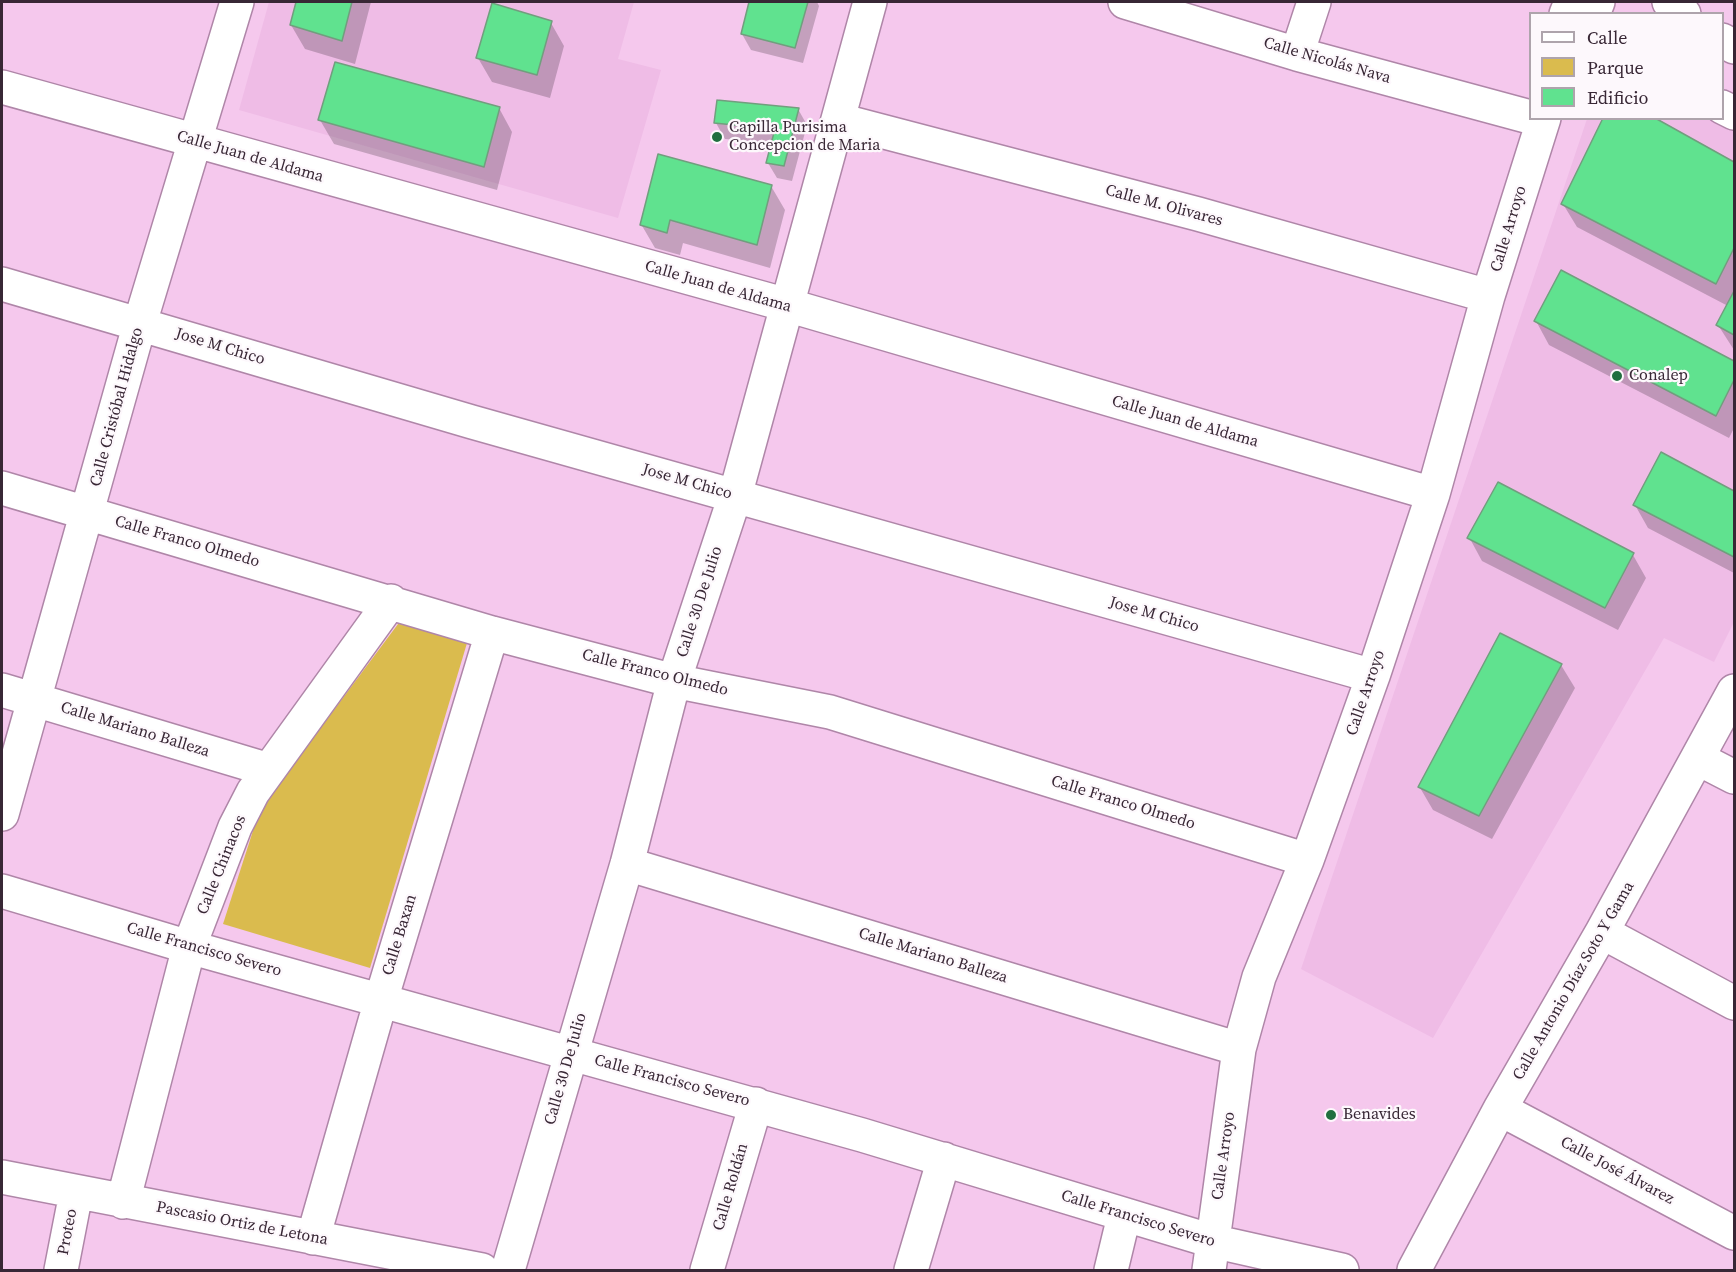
<!DOCTYPE html>
<html>
<head>
<meta charset="utf-8">
<style>
	body { margin:0 }
	#map { position:relative; width:1736px; height:1272px; overflow:hidden; background:#f5c8ed; font-family:"Source Serif 4",serif }
	canvas { display:block }
	.frame { position:absolute; inset:0; border:3px solid #382735; pointer-events:none }
	.legend { position:absolute; left:1529px; top:12px; width:195px; height:108px; box-sizing:border-box; background:#fdf8fc; border:2px solid #aea4ac; margin:0; padding:8px 10px; list-style:none; font-size:18px; color:#382735 }
	.legend li { display:flex; align-items:center; gap:12px; height:30px }
	.legend b { width:30px; border:2px solid #aea4ac }
</style>
</head>
<body>
<div id="map">
<canvas width="1736" height="1272"></canvas>
<div class="frame"></div>
<ul class="legend">
<li><b style="height:8px;background:#fff"></b>Calle</li>
<li><b style="height:16px;background:#dabb4e"></b>Parque</li>
<li><b style="height:16px;background:#60e28f"></b>Edificio</li>
</ul>
</div>
<script>
const context = document.querySelector('canvas').getContext('2d');
context.lineJoin = 'round';
function fill(path, color) {
  context.fillStyle = color;
  context.fill(path, 'evenodd');
}
function poly(rows) {
  const path = new Path2D();
  for (const r of rows) {
    path.moveTo(r[0], r[1]);
    for (let i = 2; i < r.length; i += 2) path.lineTo(r[i], r[i + 1]);
  }
  return path;
}
function trace(path, color, width, dash) {
  context.strokeStyle = color;
  context.lineWidth = width;
  context.lineCap = dash ? 'butt' : 'round';
  context.setLineDash(dash || []);
  context.stroke(path);
}
function label(font, color, halo, rows, align = 'center') {
  context.font = font + ' "Source Serif 4",serif';
  context.lineWidth = 4.5;
  context.setLineDash([]);
  context.textBaseline = 'middle';
  context.strokeStyle = halo;
  context.fillStyle = color;
  for (const [text, x, y, turn = 0] of rows) {
    context.save();
    context.translate(x, y);
    context.rotate((+turn || 0) * Math.PI / 180);
    context.textAlign = isNaN(turn) ? turn : align;
    if (halo) context.strokeText(text, 0, 0);
    context.fillText(text, 0, 0);
    context.restore();
  }
}
fill(poly([
	[269,2,634,2,618,59,661,70,618,218,239,110],
	[1587,119,1712,119,1734,131,1734,622,1714,662,1664,638,1433,1038,1301,969]
]), '#efbce6');
fill(poly([
	[404,616,470,633,370,968,223,924,260,809]
]), '#dabb4e');
fill(poly([
	[298,2,371,2,355,64,305,49,291,25],
	[751,2,817,2,819,6,803,63,751,50,742,34],
	[551,23,564,46,550,98,492,82,478,58],
	[499,108,512,132,497,190,334,144,320,120],
	[798,109,807,125,792,181,777,178,768,163,773,143,725,139,716,123],
	[1652,118,1734,164,1734,350,1718,325,1728,306,1577,227,1563,204],
	[771,186,785,210,770,268,683,243,680,255,655,248,641,224],
	[1562,272,1734,362,1734,428,1729,438,1549,345,1536,321],
	[1662,454,1734,493,1734,573,1648,528,1635,505],
	[1469,537,1633,555,1646,578,1618,630,1482,561],
	[1561,665,1575,688,1492,839,1433,810,1419,786]
]), '#0003');
const building = poly([
	[296,2,352,2,342,41,290,25,296,2],
	[749,2,808,2,795,48,741,34,749,2],
	[492,3,552,21,537,75,476,58,492,3],
	[335,62,500,107,484,167,318,120,335,62],
	[717,100,799,108,784,166,766,163,775,129,714,123,717,100],
	[1603,118,1655,118,1734,162,1734,248,1716,284,1561,204,1603,118],
	[658,154,772,185,757,245,670,220,667,233,640,225,658,154],
	[1561,270,1734,361,1734,380,1716,416,1534,321,1561,270],
	[1734,291,1734,335,1716,325,1734,291],
	[1661,452,1734,491,1734,557,1633,505,1661,452],
	[1498,482,1634,553,1605,608,1467,538,1498,482],
	[1500,633,1562,664,1479,816,1418,787,1500,633]
]);
fill(building, '#60e28f');
trace(building, '#719e7e', 1.5);
const minor = poly([
	[1125,2,1297,54,1530,117],
	[1669,2,1684,14],
	[1566,14,1571,2],
	[1593,14,1598,2],
	[1722,40,1734,47],
	[1297,54,1314,2],
	[2,87,787,305,1433,494],
	[1722,107,1734,113],
	[839,120,1198,214,1488,296],
	[2,284,472,422,1373,676],
	[2,488,492,633,674,681,830,712,1307,860],
	[2,690,269,770],
	[1699,759,1734,777],
	[2,814,140,323,237,2],
	[627,864,1239,1049],
	[2,891,189,947,862,1135,1212,1241,1342,1270],
	[1602,932,1734,1003],
	[1500,1109,1734,1233],
	[2,1177,482,1270],
	[123,1202,189,947,235,827,253,792,391,601],
	[313,1238,381,1000,492,633],
	[61,1270,76,1193],
	[508,1270,627,864,674,681,735,496,870,2],
	[707,1270,756,1104],
	[911,1270,944,1159],
	[1111,1270,1124,1216],
	[1209,1270,1239,1049,1259,977,1307,860,1373,676,1433,494,1488,296,1544,118],
	[1414,1270,1500,1109,1602,932,1734,691]
]);
trace(minor, '#af86a8', 36);
trace(minor, '#fff', 33);
for (const [x, y, r, color] of [
	[717,137,6,"#206f3f"],
	[1617,376,6,"#206f3f"],
	[1331,1115,6,"#206f3f"]
]) {
  const dot = new Path2D();
  dot.arc(x, y, r, 0, 2 * Math.PI);
  context.fillStyle = color;
  context.fill(dot);
  trace(dot, '#fdf8fc', 2);
}
label('16px', '#382735', '#fdf8fc', [
	["Calle Nicolás Nava",1327,61,16],
	["Calle Juan de Aldama",250,157,16],
	["Calle M. Olivares",1164,206,15],
	["Calle Arroyo",1509,229,-73],
	["Calle Juan de Aldama",718,287,16],
	["Jose M Chico",220,347,17],
	["Calle Cristóbal Hidalgo",117,407,-75],
	["Calle Juan de Aldama",1185,422,16],
	["Jose M Chico",687,482,16],
	["Calle Franco Olmedo",187,542,16],
	["Calle 30 De Julio",700,602,-72],
	["Jose M Chico",1154,615,16],
	["Calle Franco Olmedo",655,673,14],
	["Calle Arroyo",1366,693,-71],
	["Calle Mariano Balleza",135,730,17],
	["Calle Franco Olmedo",1123,803,17],
	["Calle Chinacos",222,865,-68],
	["Calle Baxan",400,935,-73],
	["Calle Francisco Severo",204,950,16],
	["Calle Mariano Balleza",933,956,17],
	["Calle Antonio Díaz Soto Y Gama",1574,981,-60],
	["Calle 30 De Julio",566,1069,-74],
	["Calle Francisco Severo",672,1081,15],
	["Calle Arroyo",1224,1156,-82],
	["Calle José Álvarez",1617,1171,28],
	["Calle Roldán",731,1187,-74],
	["Calle Francisco Severo",1138,1219,17],
	["Pascasio Ortiz de Letona",242,1224,11],
	["Proteo",68,1232,-79]
]);
label('16px', '#382735', '#fdf8fc', [
	["Capilla Purisima",729,128],
	["Concepcion de Maria",729,146],
	["Conalep",1629,376],
	["Benavides",1343,1115]
], 'left');
</script>
</body>
</html>
